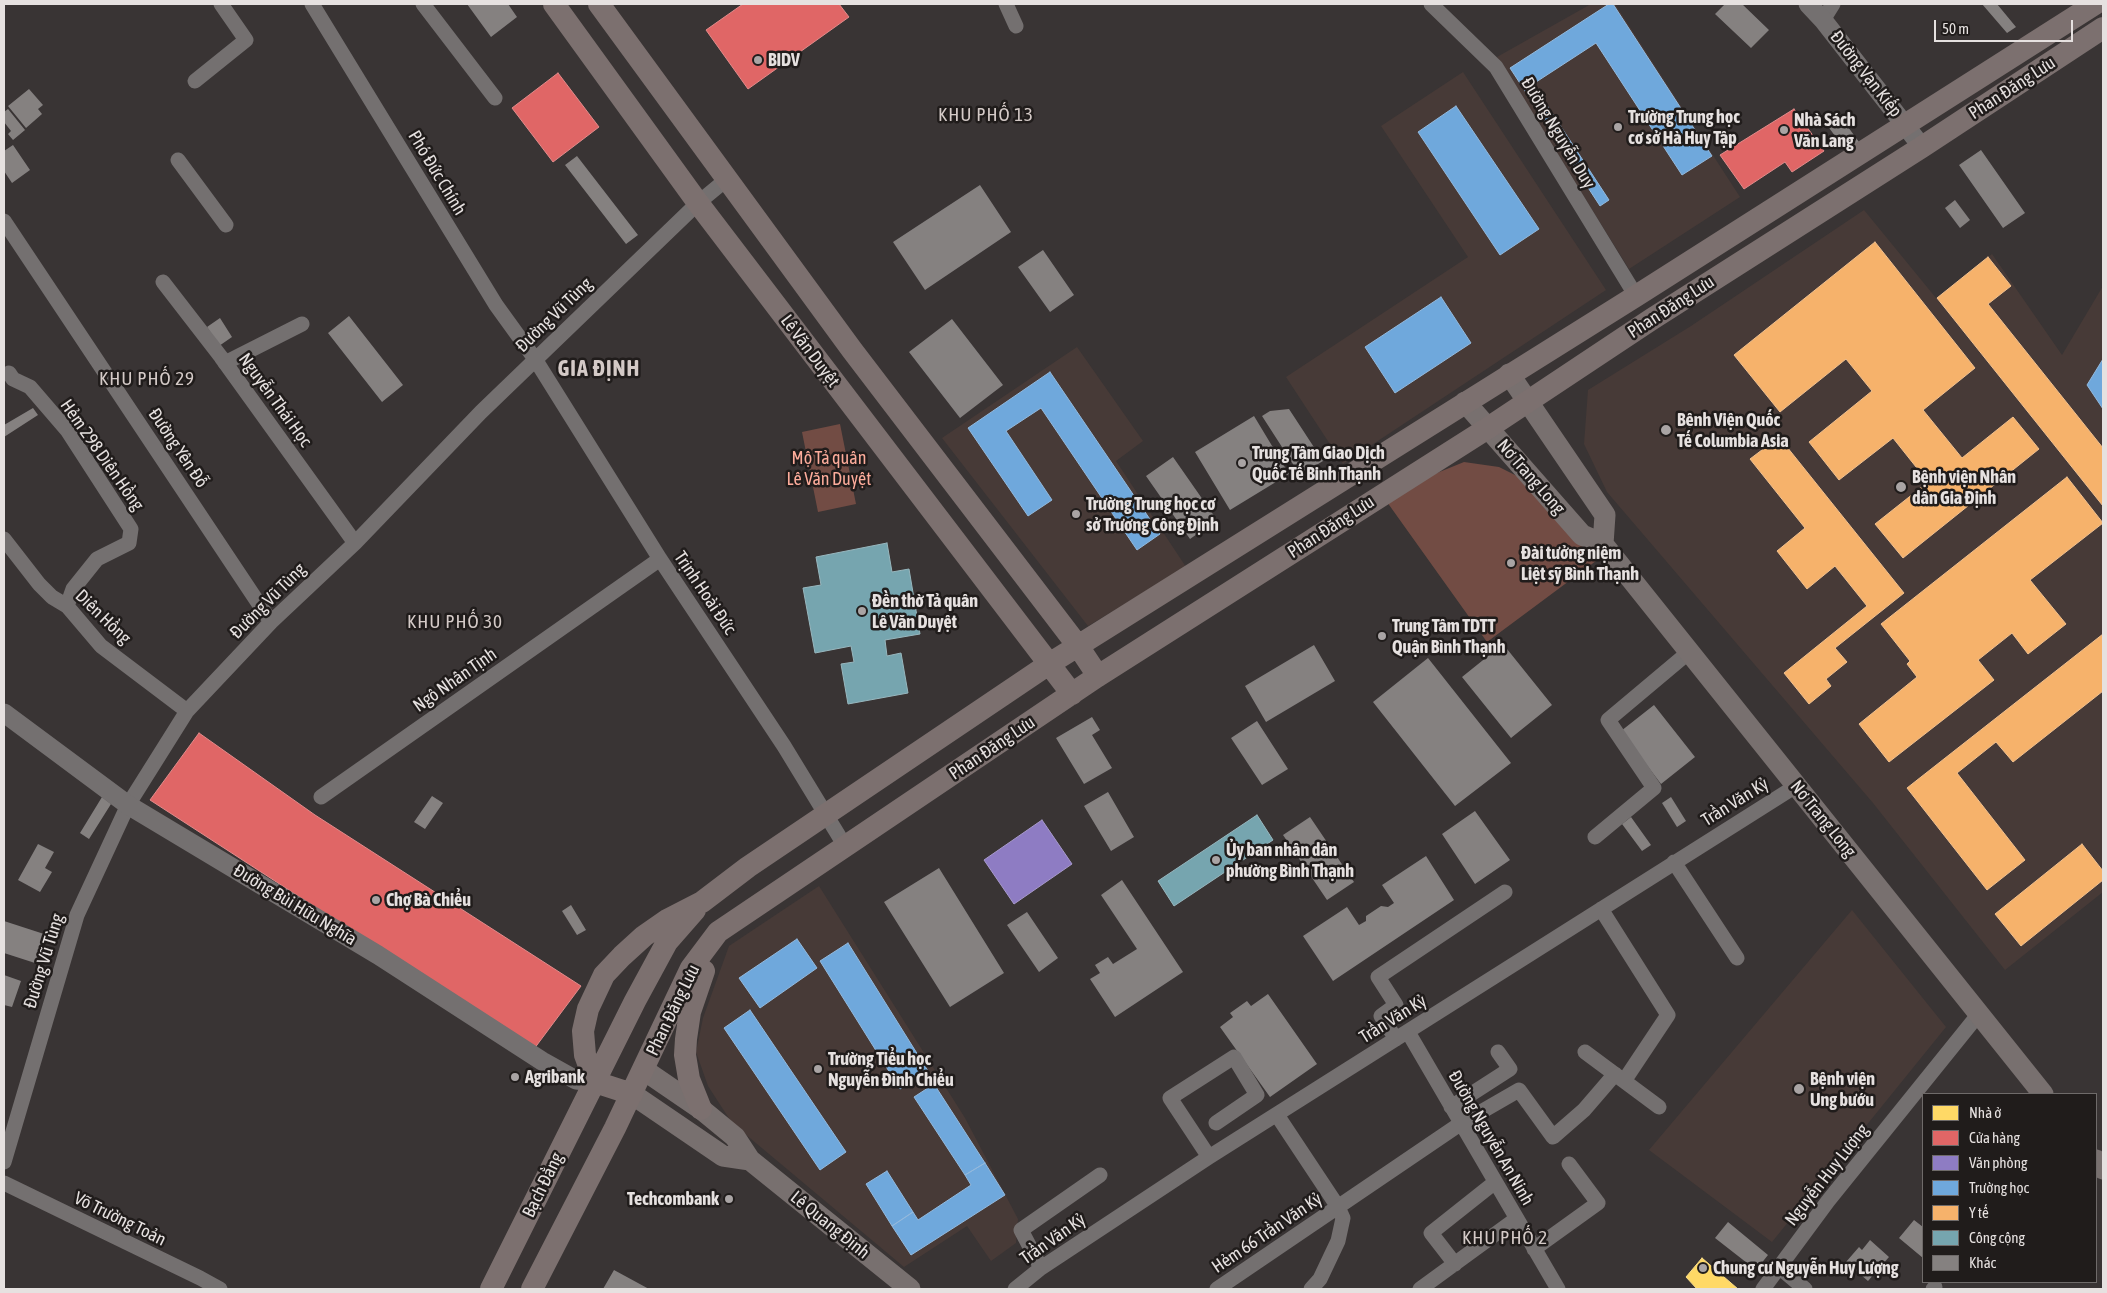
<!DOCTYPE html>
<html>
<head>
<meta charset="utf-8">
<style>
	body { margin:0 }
	#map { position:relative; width:2107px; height:1293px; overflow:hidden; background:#393434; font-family:"Asap Condensed",sans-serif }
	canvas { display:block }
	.frame { position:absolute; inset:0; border:5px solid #e6e1e0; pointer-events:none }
	.legend { position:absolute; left:1922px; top:1093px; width:175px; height:190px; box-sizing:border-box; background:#201c1b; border:1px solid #6f6b6a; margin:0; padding:6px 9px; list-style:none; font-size:15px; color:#e6e1e0 }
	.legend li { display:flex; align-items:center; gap:10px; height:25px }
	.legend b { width:25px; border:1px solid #6f6b6a }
	.scale { position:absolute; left:1934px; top:20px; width:139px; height:22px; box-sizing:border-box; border:2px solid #e6e1e0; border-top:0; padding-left:6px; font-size:15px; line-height:18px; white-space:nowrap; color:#e6e1e0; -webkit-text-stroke:4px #201c1b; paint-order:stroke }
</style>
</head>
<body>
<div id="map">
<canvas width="2107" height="1293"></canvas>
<div class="frame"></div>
<ul class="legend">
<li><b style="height:14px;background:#ffd966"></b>Nhà ở</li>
<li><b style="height:14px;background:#e06666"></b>Cửa hàng</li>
<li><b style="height:14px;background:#8e7cc3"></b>Văn phòng</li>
<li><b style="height:14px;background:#6fa8dc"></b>Trường học</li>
<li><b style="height:14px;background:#f6b26b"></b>Y tế</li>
<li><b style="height:14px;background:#76a5af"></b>Công cộng</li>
<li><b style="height:14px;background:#858180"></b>Khác</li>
</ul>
<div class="scale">50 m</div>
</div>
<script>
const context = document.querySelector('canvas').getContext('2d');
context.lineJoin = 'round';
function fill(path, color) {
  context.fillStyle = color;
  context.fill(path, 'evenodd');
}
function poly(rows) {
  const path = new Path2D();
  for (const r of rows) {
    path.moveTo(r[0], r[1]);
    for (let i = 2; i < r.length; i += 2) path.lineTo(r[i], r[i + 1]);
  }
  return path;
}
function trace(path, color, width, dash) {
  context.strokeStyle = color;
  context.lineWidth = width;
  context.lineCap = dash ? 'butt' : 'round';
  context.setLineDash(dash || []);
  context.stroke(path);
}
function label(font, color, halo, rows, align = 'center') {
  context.font = font + ' "Asap Condensed",sans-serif';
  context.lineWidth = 5;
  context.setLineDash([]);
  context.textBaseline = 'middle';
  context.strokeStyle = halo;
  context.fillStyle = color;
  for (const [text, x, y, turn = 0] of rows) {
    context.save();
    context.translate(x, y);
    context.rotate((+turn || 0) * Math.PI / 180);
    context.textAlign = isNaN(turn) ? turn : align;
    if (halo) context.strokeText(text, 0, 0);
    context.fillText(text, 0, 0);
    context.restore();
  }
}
fill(poly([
	[1591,4,1615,4,1740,197,1629,269,1497,57],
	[1463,72,1606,290,1343,464,1286,377,1468,257,1381,126],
	[1864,210,1936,298,1992,254,2062,355,2103,286,2103,892,2005,970,1873,803,1607,492,1584,444,1588,390,1691,326],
	[1077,347,1143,441,1116,461,1186,567,1088,626,942,438],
	[819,886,965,1118,1018,1219,1016,1243,991,1261,967,1226,904,1267,732,1123,708,1086,696,1052,703,1018,729,946],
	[1852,910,1946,1027,1772,1242,1649,1150]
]), '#473a37');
fill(poly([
	[840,424,856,504,818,512,802,432],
	[1464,462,1499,467,1533,484,1544,492,1596,561,1487,642,1387,502,1432,475]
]), '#724c44');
const homes = poly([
	[1702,1258,1738,1289,1697,1289,1686,1277,1702,1258]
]);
fill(homes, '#ffd966');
trace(homes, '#f8db8b', 1);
const shops = poly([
	[743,4,839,4,849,17,748,89,706,30,743,4],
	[558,73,599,127,553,162,512,108,558,73],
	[1794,109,1824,151,1792,172,1785,162,1744,189,1720,155,1794,109],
	[199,733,315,815,581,986,534,1049,150,800,199,733]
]);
fill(shops, '#e06666');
trace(shops, '#e28b8b', 1);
const offices = poly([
	[1042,820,1072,864,1014,904,984,860,1042,820]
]);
fill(offices, '#8e7cc3');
trace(offices, '#a89acc', 1);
const schools = poly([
	[1609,4,1613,4,1712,156,1682,175,1596,43,1533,84,1609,200,1600,206,1510,68,1609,4],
	[1456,106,1539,229,1500,255,1418,132,1456,106],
	[1441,297,1471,343,1395,393,1365,347,1441,297],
	[2103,359,2103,409,2087,385,2103,359],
	[1050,372,1160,534,1137,550,1041,408,1006,431,1052,500,1028,516,968,428,1050,372],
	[797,939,817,968,760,1008,739,978,797,939],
	[848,943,928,1071,900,1089,820,961,848,943],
	[750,1010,846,1152,820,1170,724,1028,750,1010],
	[934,1084,985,1163,965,1175,914,1097,934,1084],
	[985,1163,1005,1195,911,1255,892,1226,913,1212,918,1220,971,1185,965,1175,985,1163],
	[887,1171,913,1212,892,1226,866,1184,887,1171]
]);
fill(schools, '#6fa8dc');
trace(schools, '#93b9dd', 1);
const health = poly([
	[1875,242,1975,368,1923,410,1962,458,2013,417,2039,449,1903,558,1875,524,1928,482,1893,438,1839,480,1809,442,1872,391,1846,359,1780,412,1734,355,1875,242],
	[1988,257,2011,286,1988,304,2103,448,2103,506,1937,298,1988,257],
	[1779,437,1904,593,1835,648,1847,662,1826,679,1831,686,1809,704,1784,673,1867,606,1835,566,1807,589,1777,551,1805,528,1750,459,1779,437],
	[2067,477,2103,523,2030,580,2066,624,2028,654,2012,633,1978,660,1994,680,1889,762,1859,724,1917,677,1907,664,1910,661,1881,624,2067,477],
	[2103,634,2103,691,2013,762,1996,742,1957,773,2025,860,1987,890,1907,788,2103,634],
	[2082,844,2103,871,2103,880,2021,946,1995,914,2082,844]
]);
fill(health, '#f6b26b');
trace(health, '#f1c08e', 1);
const public = poly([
	[887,543,892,572,909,569,920,634,885,640,887,656,901,653,908,693,848,704,841,664,854,662,851,646,815,653,803,588,821,585,816,557,887,543],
	[1257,815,1273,840,1174,906,1158,881,1257,815]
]);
fill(public, '#76a5af');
trace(public, '#98b7be', 1);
fill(poly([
	[467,4,508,4,517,17,491,37],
	[1725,4,1742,4,1769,30,1751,48,1715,14],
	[1982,4,1997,4,2016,27,2007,33],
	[29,89,43,105,38,109,42,114,26,128,8,106],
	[8,109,25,130,13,140,8,134,11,131,4,122,4,112],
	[1840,116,1859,142,1846,151,1827,125],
	[13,145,30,170,12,183,4,171,4,151],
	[1981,150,2025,213,2003,228,1959,165],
	[577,156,638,235,626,244,565,165],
	[980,185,1011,232,925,290,893,242],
	[1955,200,1970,220,1960,228,1945,208],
	[1043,250,1074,295,1050,312,1018,267],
	[349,316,403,385,382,402,328,333],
	[220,318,232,337,219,346,207,327],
	[952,319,1003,385,960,418,909,352],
	[33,408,38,415,4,437,4,425],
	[1289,409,1323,461,1300,475,1262,416,1270,411],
	[1254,416,1289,474,1230,510,1195,452],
	[1173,457,1217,520,1190,539,1146,476],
	[1503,644,1552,705,1511,738,1462,677],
	[1314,645,1335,681,1266,722,1245,686],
	[1428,658,1511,763,1455,806,1373,702],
	[1654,705,1695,757,1661,784,1621,731],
	[1092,717,1100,730,1092,735,1112,768,1084,784,1056,738],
	[1257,721,1288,769,1262,785,1231,738],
	[1108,792,1134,837,1111,851,1084,806],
	[432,796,443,803,425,829,414,822],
	[102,797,111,804,89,839,80,833],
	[1671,797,1686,821,1677,827,1662,803],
	[1475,811,1510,860,1475,884,1442,834],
	[1310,817,1354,882,1327,900,1283,835],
	[1631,817,1651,845,1642,851,1622,824],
	[38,844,54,852,45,868,52,872,40,892,18,880],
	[1426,856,1454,900,1333,981,1303,936,1347,907,1359,925,1366,921,1366,916,1381,906,1388,907,1394,903,1382,885],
	[939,868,1004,973,950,1007,884,902],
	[1122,880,1183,972,1115,1017,1090,979,1100,973,1095,965,1108,957,1113,964,1137,949,1101,895],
	[571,905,586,930,577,935,562,911],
	[1027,912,1058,958,1039,972,1007,925],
	[4,921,44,934,35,963,4,953],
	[4,975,21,981,12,1007,4,1005],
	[1268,994,1317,1064,1270,1097,1220,1027,1233,1017,1230,1013,1247,1001,1251,1006],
	[1914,1220,1923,1227,1923,1258,1899,1238],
	[1728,1222,1768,1255,1756,1270,1715,1238],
	[1870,1240,1889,1257,1868,1281,1846,1262,1859,1247,1862,1250],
	[614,1270,649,1289,603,1289]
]), '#858180');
trace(poly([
	[312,4,496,305,535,359,660,559,784,746,845,846],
	[423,4,495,98],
	[1006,4,1016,26],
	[1431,4,1496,67,1636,296],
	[1823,20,1833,4],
	[195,81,246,40,221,4],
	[178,160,226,225],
	[4,221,271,622],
	[163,282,221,357,355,543],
	[225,363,302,324],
	[9,373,13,379,30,387,67,430,131,529,129,543,97,559,73,589,67,606],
	[4,539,39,584,52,597,67,606,101,646,187,711],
	[321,797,660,559],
	[1595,837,1654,788,1608,720,1689,652],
	[1674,862,1737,958],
	[1601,909,1668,1015,1624,1081],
	[1408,1032,1558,1289],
	[1396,1039,1381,1016,1396,1005,1378,977,1505,892],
	[1585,1052,1659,1107],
	[1451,1107,1510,1069,1498,1052],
	[1277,1115,1338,1207,1343,1218,1338,1241,1320,1279,1311,1289],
	[1209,1157,1170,1098,1234,1057,1257,1095,1216,1123],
	[4,1162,77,915,128,805,187,711,271,622,355,543,481,412,698,203,727,179],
	[4,1183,200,1278,220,1289],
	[1534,1249,1598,1203,1569,1164],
	[1455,1264,1431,1233,1494,1183],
	[1779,1267,1805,1289],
	[1041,1268,1021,1230,1100,1175],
	[1015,1289,1041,1268,1209,1157,1796,786],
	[1217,1289,1460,1124,1519,1090,1553,1137,1584,1110,1615,1074],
	[1420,1289,1516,1219],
	[1763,1289,1828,1201,1978,1015],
	[1933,1289,1935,1287]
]), '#747070', 15);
trace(poly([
	[1808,4,1823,20,1922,147],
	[4,713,128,805,378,955,542,1061,576,1080,595,1082]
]), '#747070', 19);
trace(poly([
	[1509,374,1605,515,1603,544],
	[1465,402,1582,535,1603,544,2043,1094],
	[644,1070,701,1109,735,1137,750,1160,910,1289],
	[632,1094,723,1156,750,1160],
	[2096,1160,2103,1169]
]), '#78706f', 21);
trace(poly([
	[554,4,698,203,1072,694],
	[599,4,852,350,1078,646,1098,676],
	[595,1082,585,1055,583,1031,588,1009,604,975,622,956,644,936,667,920,702,902,748,867,1049,664,1636,296,2095,4],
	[595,1082,632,1094],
	[701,1109,689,1079,685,1055,686,1039,690,1012,704,971],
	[491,1289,635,1001,667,942,695,910],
	[532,1289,615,1128,691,968,718,932,1098,676,1488,428,1652,319,1922,147,2103,28]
]), '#7c706f', 22);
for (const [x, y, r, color] of [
	[758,60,5,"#a9a4a4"],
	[1618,127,5,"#a9a4a4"],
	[1784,130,5,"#a9a4a4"],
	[1666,430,6,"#a9a4a4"],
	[1242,463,5,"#a9a4a4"],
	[1901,487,6,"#a9a4a4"],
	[1076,514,5,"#a9a4a4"],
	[1511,563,5,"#a9a4a4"],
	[862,611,5,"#a9a4a4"],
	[1382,636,5,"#a9a4a4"],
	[1216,860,5,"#a9a4a4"],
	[376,900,5,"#a9a4a4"],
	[818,1069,5,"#a9a4a4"],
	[515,1077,5,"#a9a4a4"],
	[1799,1089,6,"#a9a4a4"],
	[729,1199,5,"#a9a4a4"],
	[1703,1268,5,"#a9a4a4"]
]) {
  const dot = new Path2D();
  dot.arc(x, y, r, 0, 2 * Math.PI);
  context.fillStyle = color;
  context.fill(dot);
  trace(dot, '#201c1b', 2);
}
label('bold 18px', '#e6e1e0', '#201c1b', [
	["BIDV",768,60],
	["Trường Trung học",1628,117],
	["cơ sở Hà Huy Tập",1628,138],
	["Nhà Sách",1794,120],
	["Văn Lang",1794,141],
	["Bệnh Viện Quốc",1677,420],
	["Tế Columbia Asia",1677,441],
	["Trung Tâm Giao Dịch",1252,453],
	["Quốc Tế Binh Thạnh",1252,474],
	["Bệnh viện Nhân",1912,477],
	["dân Gia Định",1912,498],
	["Trường Trung học cơ",1086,504],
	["sở Trương Công Định",1086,525],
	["Đài tưởng niệm",1521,553],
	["Liệt sỹ Bình Thạnh",1521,574],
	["Đền thờ Tả quân",872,601],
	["Lê Văn Duyệt",872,622],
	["Trung Tâm TDTT",1392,626],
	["Quận Bình Thạnh",1392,647],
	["Ủy ban nhân dân",1226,850],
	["phường Bình Thạnh",1226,871],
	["Chợ Bà Chiểu",386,900],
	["Trường Tiểu học",828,1059],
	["Nguyễn Đình Chiểu",828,1080],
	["Agribank",525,1077],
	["Bệnh viện",1810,1079],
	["Ung bướu",1810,1100],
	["Techcombank",719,1199,"right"],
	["Chung cư Nguyễn Huy Lượng",1713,1268]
], 'left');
label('18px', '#e6e1e0', '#201c1b', [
	["Đường Vạn Kiếp",1866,74,52],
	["Phan Đăng Lưu",2012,88,-33],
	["Đường Nguyễn Duy",1558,133,59],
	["Phó Đức Chính",437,173,59],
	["Phan Đăng Lưu",1671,307,-33],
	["Đường Vũ Tùng",554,315,-44],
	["Lê Văn Duyệt",810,351,53],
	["Nguyễn Thái Học",275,400,54],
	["Đường Yên Đỗ",178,448,56],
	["Hẻm 298 Diên Hồng",102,455,55],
	["Nơ Trang Long",1531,477,49],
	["Phan Đăng Lưu",1331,527,-33],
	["Trịnh Hoài Đức",705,593,56],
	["Đường Vũ Tùng",268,601,-45],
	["Diên Hồng",103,617,44],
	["Ngô Nhân Tịnh",455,680,-35],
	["Phan Đăng Lưu",992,748,-34],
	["Trần Văn Kỷ",1735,802,-32],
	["Nơ Trang Long",1823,819,51],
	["Đường Bùi Hữu Nghĩa",295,905,31],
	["Đường Vũ Tùng",44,961,-73],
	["Phan Đăng Lưu",673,1010,-64],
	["Trần Văn Kỷ",1393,1019,-32],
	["Đường Nguyễn An Ninh",1491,1138,60],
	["Nguyễn Huy Lượng",1827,1175,-52],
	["Bạch Đằng",543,1185,-64],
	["Võ Trường Toản",120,1219,26],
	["Lê Quang Định",830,1225,39],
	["Hẻm 66 Trần Văn Kỷ",1267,1233,-34],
	["Trần Văn Kỷ",1053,1239,-35]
]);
label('18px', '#fdac9b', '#201c1b', [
	["Mộ Tả quân",829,458],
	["Lê Văn Duyệt",829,479]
]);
context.letterSpacing = '1px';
label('19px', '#d4cac7', '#201c1b', [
	["KHU PHỐ 13",986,115],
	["KHU PHỐ 29",147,379],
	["KHU PHỐ 30",455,622],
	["KHU PHỐ 2",1505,1238]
]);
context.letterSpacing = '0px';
context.letterSpacing = '1px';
label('bold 22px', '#d4cac7', '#201c1b', [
	["GIA ĐỊNH",599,369]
]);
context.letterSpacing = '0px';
</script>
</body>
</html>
